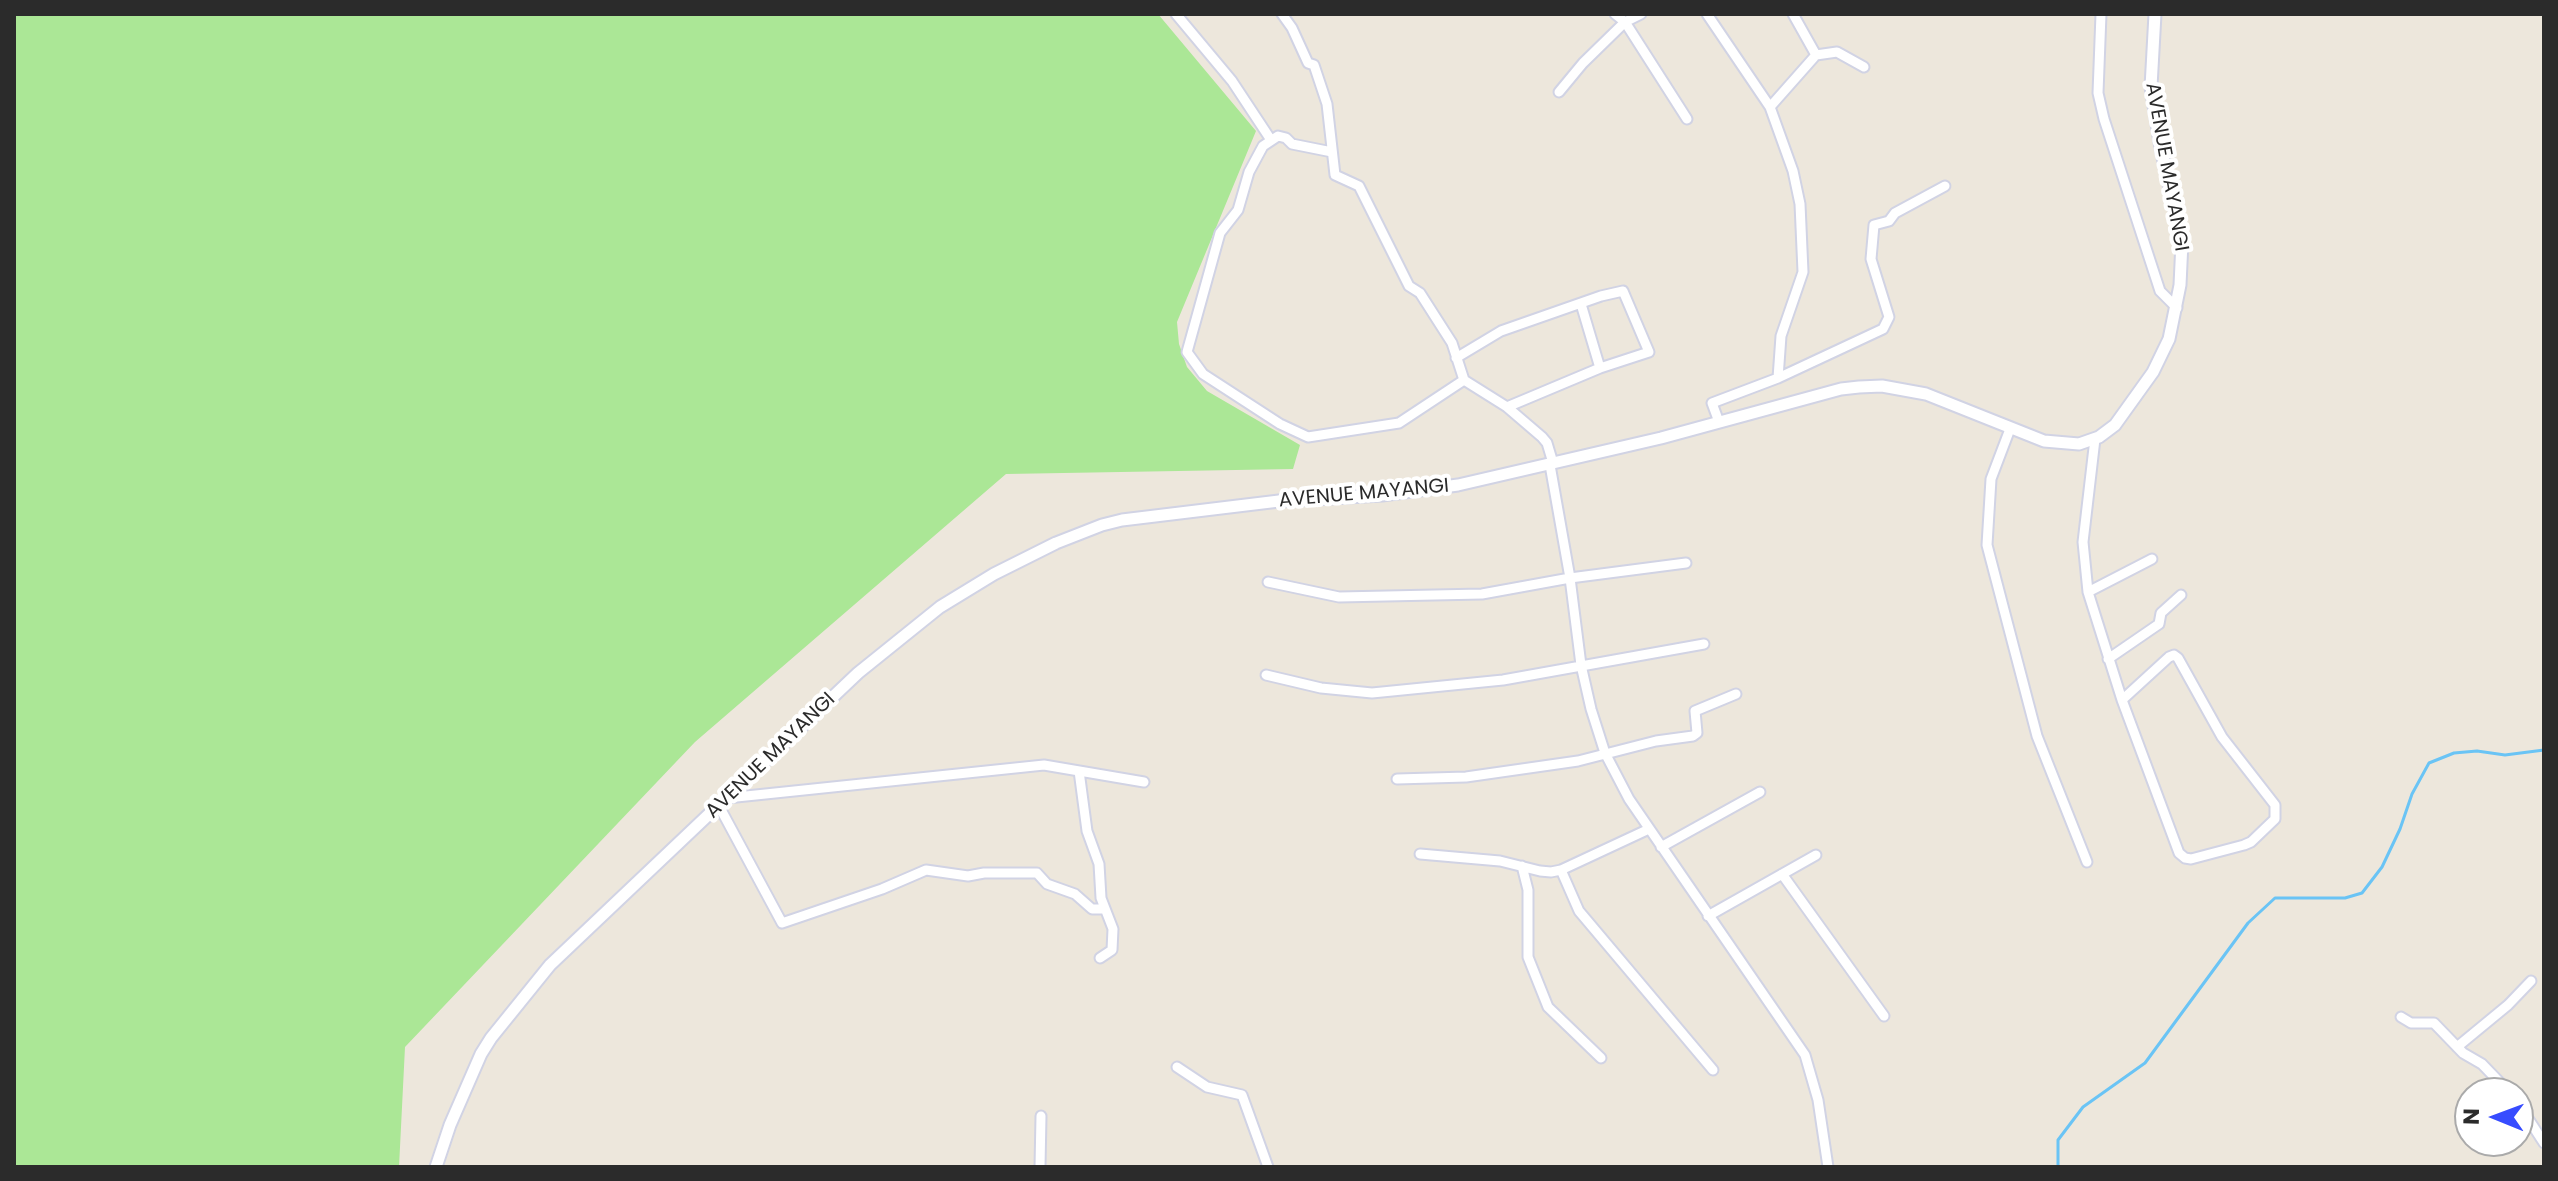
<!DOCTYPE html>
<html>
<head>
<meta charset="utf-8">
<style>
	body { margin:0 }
	#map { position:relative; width:2558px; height:1181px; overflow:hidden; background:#ede7dc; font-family:Poppins,sans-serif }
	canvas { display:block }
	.frame { position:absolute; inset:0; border:16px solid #2b2b2b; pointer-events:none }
	.north { position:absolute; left:2454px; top:1077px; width:80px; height:80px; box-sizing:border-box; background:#fff; border:2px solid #aaa; border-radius:50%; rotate:271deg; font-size:22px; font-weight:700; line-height:32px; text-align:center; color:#2b2b2b }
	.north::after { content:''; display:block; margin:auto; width:28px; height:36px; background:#374cff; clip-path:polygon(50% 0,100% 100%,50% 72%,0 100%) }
</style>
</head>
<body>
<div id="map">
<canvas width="2558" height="1181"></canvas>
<div class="frame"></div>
<div class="north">N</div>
</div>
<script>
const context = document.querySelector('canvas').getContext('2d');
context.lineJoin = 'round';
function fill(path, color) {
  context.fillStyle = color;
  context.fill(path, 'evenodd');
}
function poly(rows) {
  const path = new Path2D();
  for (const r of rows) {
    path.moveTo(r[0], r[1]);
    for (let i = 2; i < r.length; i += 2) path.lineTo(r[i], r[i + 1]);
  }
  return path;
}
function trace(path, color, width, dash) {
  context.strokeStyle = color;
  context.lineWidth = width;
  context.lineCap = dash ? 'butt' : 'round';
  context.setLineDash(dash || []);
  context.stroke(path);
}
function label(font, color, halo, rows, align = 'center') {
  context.font = font + ' Poppins,sans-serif';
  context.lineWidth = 8;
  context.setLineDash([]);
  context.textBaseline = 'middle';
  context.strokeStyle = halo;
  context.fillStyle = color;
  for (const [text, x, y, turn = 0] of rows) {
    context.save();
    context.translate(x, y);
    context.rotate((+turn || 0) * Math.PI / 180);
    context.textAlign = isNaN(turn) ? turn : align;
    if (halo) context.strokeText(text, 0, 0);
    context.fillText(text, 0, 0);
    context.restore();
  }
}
fill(poly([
	[14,14,1158,14,1256,131,1177,322,1179,344,1187,367,1207,391,1300,445,1293,469,1006,474,695,742,405,1047,399,1167,14,1167]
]), '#abe796');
trace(poly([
	[2058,1167,2058,1140,2083,1107,2145,1063,2248,923,2275,898,2345,898,2362,893,2382,867,2400,829,2412,794,2429,763,2454,753,2477,751,2505,755,2544,750]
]), '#6ac4f5', 3);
const minor = poly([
	[1176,14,1232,81,1271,140],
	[1282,14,1292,28,1308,63,1314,65,1327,104,1335,175,1359,186,1409,286,1420,293,1452,343,1464,380,1507,407,1542,437,1547,443,1553,463],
	[1615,14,1625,22,1641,14],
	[1707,14,1770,107,1793,171,1800,204,1803,272,1781,336,1778,378],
	[1793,14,1816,55],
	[2101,14,2098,93,2104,119,2160,291,2177,308],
	[1559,92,1583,63,1625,22,1687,119],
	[1770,107,1816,55,1837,52,1864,67],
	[1332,152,1292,144,1286,138,1278,136,1263,146,1249,172,1238,210,1220,233,1187,352,1203,374,1280,424,1308,437,1399,423,1464,380],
	[1581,304,1600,368],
	[1456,358,1501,331,1601,296,1623,291,1649,352,1600,368,1507,407],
	[1719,422,1712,403,1778,378,1883,329,1889,317,1871,259,1874,225,1889,221,1895,213,1945,186],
	[2010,429,1991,479,1987,545,2037,736,2087,862],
	[2095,439,2083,542,2088,592,2122,700,2179,853,2185,858,2191,859,2244,845,2251,842,2275,819,2275,805,2222,737,2178,658,2174,655,2169,657,2122,700],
	[1550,465,1570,578,1581,665,1591,709,1605,753,1629,799,1805,1055,1818,1100,1828,1167],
	[1268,582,1339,597,1482,594,1570,578,1686,563],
	[2088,592,2152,559],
	[2108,659,2159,624,2161,613,2181,595],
	[1266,675,1321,688,1372,693,1503,680,1704,644],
	[1079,771,1087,831,1099,864,1101,898,1113,929,1112,950,1100,958],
	[1397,779,1466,777,1578,761,1656,741,1693,736,1697,733,1695,711,1736,694],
	[727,798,1044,765,1144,782],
	[719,806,782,923,882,889,926,870,968,876,984,873,1037,873,1047,884,1075,894,1092,909,1104,909],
	[1661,847,1760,792],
	[1420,854,1500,861,1540,871,1551,872,1561,870,1649,829],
	[1522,866,1528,890,1528,957,1548,1007,1601,1058],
	[1561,870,1579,911,1713,1070],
	[1782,874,1884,1016],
	[1708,916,1816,855],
	[2401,1017,2411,1023,2434,1023,2463,1053,2482,1064,2510,1093],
	[2457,1047,2508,1005,2531,981],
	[1177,1067,1207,1087,1242,1095,1268,1167],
	[2518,1103,2544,1143],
	[1040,1167,1041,1116]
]);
const tertiary = poly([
	[436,1167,450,1125,481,1054,491,1038,550,965,858,673,940,607,994,574,1056,543,1102,525,1122,520,1279,501,1382,495,1458,485,1661,438,1841,389,1859,387,1882,386,1926,394,2044,441,2079,444,2099,437,2115,425,2153,372,2169,339,2180,285,2182,242,2161,148,2151,87,2155,14]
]);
trace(minor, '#d1d3e4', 13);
trace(tertiary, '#d1d3e4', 15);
trace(minor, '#fff', 9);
trace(tertiary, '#fff', 11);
label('20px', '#2b2b2b', '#fff', [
	["AVENUE MAYANGI",2166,167,80],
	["AVENUE MAYANGI",1364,494,-5],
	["AVENUE MAYANGI",771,756,-44]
]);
</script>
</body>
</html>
